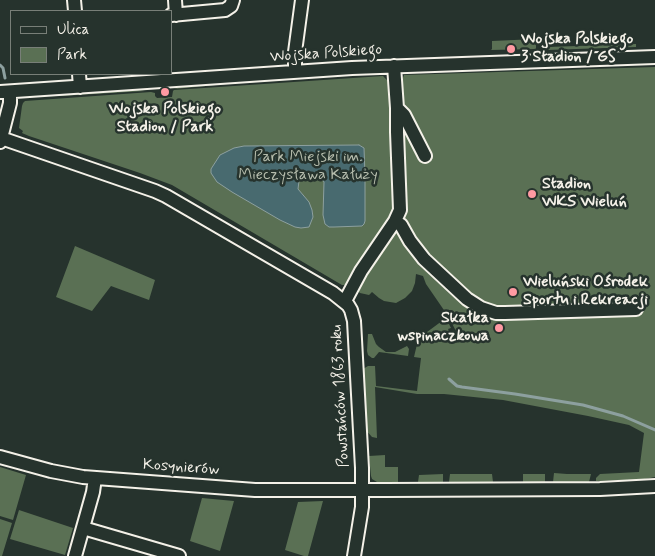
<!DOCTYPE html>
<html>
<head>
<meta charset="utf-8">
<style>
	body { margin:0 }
	#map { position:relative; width:655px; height:556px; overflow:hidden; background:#26332d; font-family:Mynerve,sans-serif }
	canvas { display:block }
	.legend { position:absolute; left:10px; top:10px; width:162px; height:65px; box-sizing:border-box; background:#26332d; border:1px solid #787f78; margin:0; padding:6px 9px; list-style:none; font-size:15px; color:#f4f1e8 }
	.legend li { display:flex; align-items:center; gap:10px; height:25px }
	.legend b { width:25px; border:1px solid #787f78 }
</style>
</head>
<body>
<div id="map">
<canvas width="655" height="556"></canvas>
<ul class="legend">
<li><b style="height:6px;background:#26332d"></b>Ulica</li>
<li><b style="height:14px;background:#5a7054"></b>Park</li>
</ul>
</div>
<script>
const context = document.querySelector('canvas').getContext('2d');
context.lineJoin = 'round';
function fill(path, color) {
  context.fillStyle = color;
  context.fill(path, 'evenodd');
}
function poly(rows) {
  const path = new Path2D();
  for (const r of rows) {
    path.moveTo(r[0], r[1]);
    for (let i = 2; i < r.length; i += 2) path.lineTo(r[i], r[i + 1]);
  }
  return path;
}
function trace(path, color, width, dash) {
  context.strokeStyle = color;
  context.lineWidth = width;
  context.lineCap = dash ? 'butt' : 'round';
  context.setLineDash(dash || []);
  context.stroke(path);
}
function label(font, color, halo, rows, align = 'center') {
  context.font = font + ' Mynerve,sans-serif';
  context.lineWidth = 5;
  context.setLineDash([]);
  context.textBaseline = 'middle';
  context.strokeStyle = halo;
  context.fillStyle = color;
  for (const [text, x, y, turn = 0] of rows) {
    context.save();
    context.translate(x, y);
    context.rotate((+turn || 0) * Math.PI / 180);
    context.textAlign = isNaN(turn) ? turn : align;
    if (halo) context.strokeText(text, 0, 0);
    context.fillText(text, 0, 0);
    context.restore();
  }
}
fill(poly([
	[536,39,536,49,491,50,492,49,492,41],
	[636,44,636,47,547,50,547,47],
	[568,65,568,68,402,73,403,72],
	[655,67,655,477,640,480,596,481,596,478,600,474,639,472,644,433,629,425,588,416,503,400,444,394,417,394,375,387,377,438,372,437,365,429,363,370,363,369,368,366,375,366,376,386,417,391,421,358,414,357,418,340,423,335,446,318,451,328,448,329,451,334,456,331,448,316,426,284,423,276,416,274,415,283,412,291,405,298,396,303,384,301,379,298,372,292,369,295,360,293,357,290,359,286,395,228,404,218,401,118,404,102,400,86,404,75],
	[384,72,385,73,227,84,174,89,190,84],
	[383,76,390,83,392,106,394,208,392,214,346,285,342,285,172,185,140,173,29,136,22,133,23,131,19,128,22,106,23,103,25,101,151,92,155,93,155,96,157,98,172,97,173,91,174,90],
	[131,89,145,91,60,96,60,93],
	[75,246,155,280,149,300,111,286,92,311,56,297],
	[368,334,372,334,376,344,379,347,386,352,395,352,407,346,409,349,408,356,379,352,374,358,372,358,368,355,367,351],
	[385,455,385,467,398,467,398,482,377,482,372,479,371,476,369,456],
	[0,467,26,475,13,520,0,516],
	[554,473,567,474,591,474,589,482,553,482],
	[443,474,443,482,418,482,419,475],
	[450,474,492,474,493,482,449,482],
	[523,474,545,474,545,482,523,482],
	[202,498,234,501,220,551,190,541],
	[323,501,308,556,304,556,285,550,298,502],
	[19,510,73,528,65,555,10,539],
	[0,519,12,523,2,556,0,556]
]), '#5a7054');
const water = poly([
	[359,145,364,148,365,175,365,221,364,224,362,226,334,227,329,227,325,224,323,215,324,182,320,176,315,173,304,174,301,176,299,181,298,189,309,202,312,210,313,217,309,227,301,228,295,227,280,220,232,192,217,182,211,173,211,169,220,155,234,148,244,146,359,145]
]);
fill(water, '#486a6f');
trace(water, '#8da09f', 1);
trace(poly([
	[0,65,3,68,5,78],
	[449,379,457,386,462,387,515,394,583,405,623,416,655,430]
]), '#8da09f', 3);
const minor = poly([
	[74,0,75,11],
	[175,0,176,15],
	[171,15,225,10,231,6,233,0],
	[295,71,295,52,302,0],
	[79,74,80,87],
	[0,92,352,68,655,57],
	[397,108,404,115,425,156],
	[1,138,155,191,166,196,333,293,348,305,351,310,354,321,362,468,362,507,354,556],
	[0,142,10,103,10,92],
	[395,221,401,225,410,241,424,259,467,299,481,308,496,313,505,313,636,309],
	[345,301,361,271,395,221,400,210,397,132,397,108,394,66],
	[0,457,51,471,83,477,255,490,386,490,600,489,655,486],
	[83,528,179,556],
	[75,556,93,492,95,478]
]);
trace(minor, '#f4f1e8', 16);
trace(minor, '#26332d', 12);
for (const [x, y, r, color] of [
	[511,49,5,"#ff9aa2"],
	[165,92,5,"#ff9aa2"],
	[532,194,5,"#ff9aa2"],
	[513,292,5,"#ff9aa2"],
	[499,328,5,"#ff9aa2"]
]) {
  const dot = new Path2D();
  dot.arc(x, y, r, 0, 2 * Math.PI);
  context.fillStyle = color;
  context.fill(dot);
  trace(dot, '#26332d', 2);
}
label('bold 16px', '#f4f1e8', '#26332d', [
	["Wojska Polskiego",521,40],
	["3 Stadion / GS",521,58],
	["Wojska Polskiego",165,110,"center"],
	["Stadion / Park",165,128,"center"],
	["Stadion",542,185],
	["WKS Wieluń",542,203],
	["Wieluński Ośrodek",523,283],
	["Sportu i Rekreacji",523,301],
	["Skałka",489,319,"right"],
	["wspinaczkowa",489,337,"right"]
], 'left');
label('16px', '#f4f1e8', '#26332d', [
	["Wojska Polskiego",326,54,-4],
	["Powstańców 1863 roku",341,396,-93],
	["Kosynierów",181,468,4]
]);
label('16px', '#b6bdad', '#26332d', [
	["Park Miejski im.",308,158],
	["Mieczysława Kałuży",308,176]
]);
</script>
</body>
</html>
